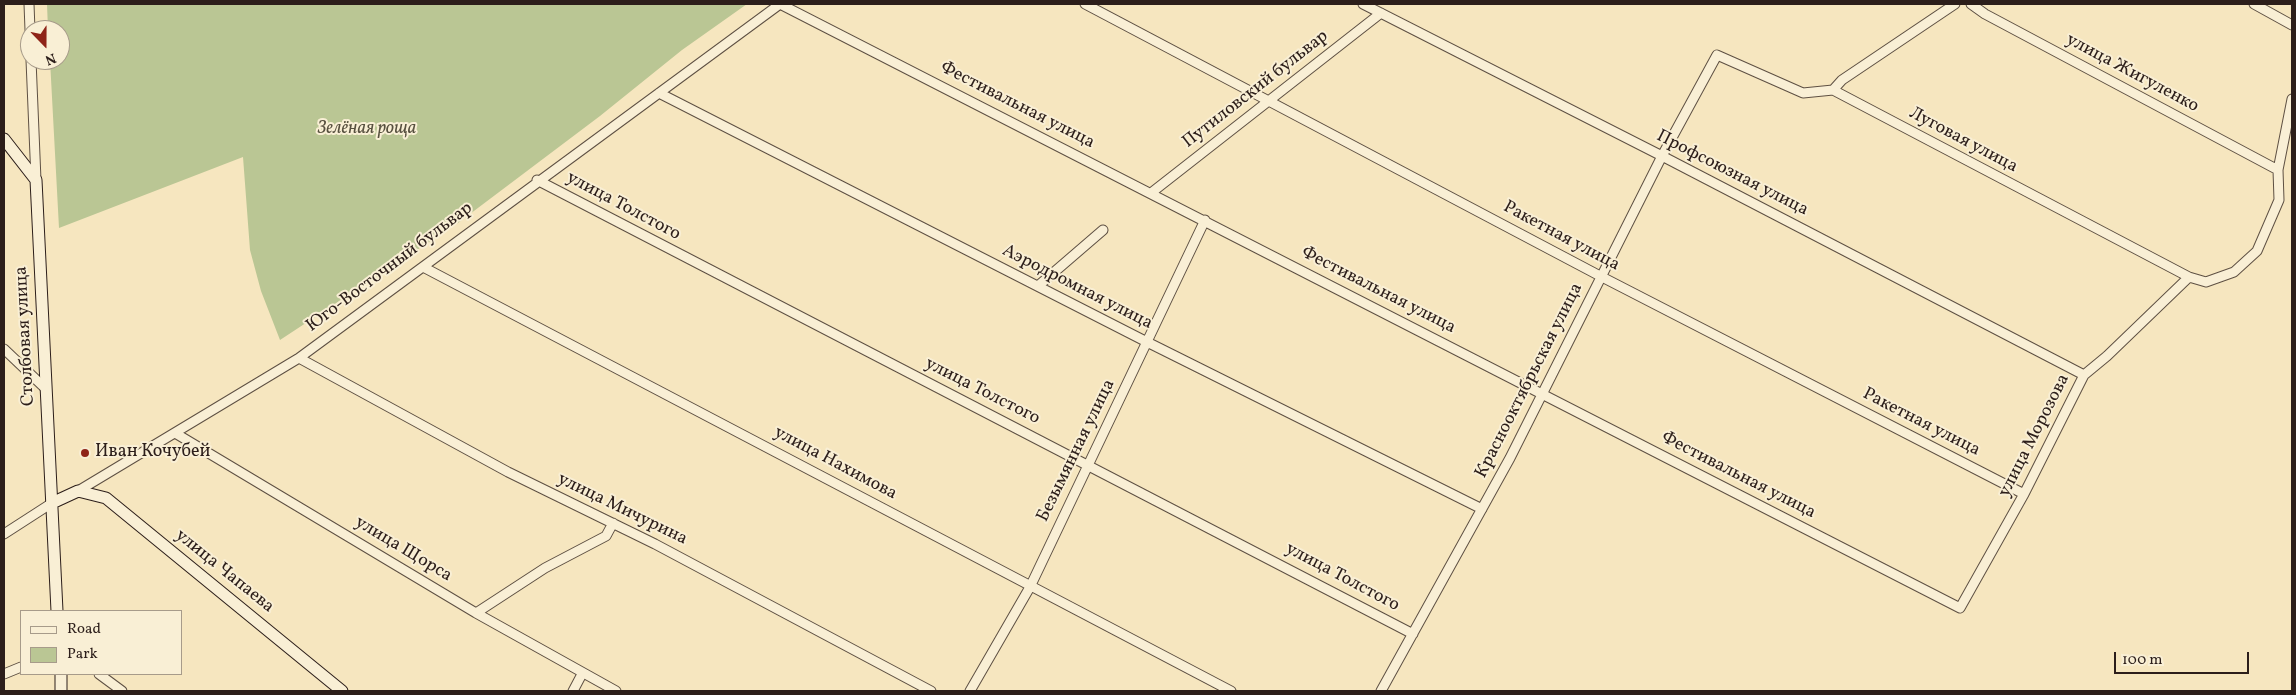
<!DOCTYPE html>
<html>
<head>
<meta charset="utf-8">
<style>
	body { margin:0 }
	#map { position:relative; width:2296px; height:695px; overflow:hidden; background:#f6e6bf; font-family:Vollkorn,serif }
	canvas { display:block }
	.frame { position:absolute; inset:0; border:5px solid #2c1e1a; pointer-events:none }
	.legend { position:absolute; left:20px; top:610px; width:162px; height:65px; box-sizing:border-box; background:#f9efd5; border:1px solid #a79b8a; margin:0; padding:6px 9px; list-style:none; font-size:15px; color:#2c1e1a }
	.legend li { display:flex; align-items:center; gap:10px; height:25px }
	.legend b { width:25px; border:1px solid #a79b8a }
	.north { position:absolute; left:20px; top:20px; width:50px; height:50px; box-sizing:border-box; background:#f9efd5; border:1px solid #a79b8a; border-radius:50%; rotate:158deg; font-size:14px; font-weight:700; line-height:20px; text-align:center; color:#2c1e1a }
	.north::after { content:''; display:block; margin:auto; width:18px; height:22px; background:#8f2418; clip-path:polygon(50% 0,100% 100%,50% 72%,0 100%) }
	.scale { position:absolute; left:2114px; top:652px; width:135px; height:22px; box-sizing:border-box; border:2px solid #2c1e1a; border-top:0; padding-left:6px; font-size:15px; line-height:18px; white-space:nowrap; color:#2c1e1a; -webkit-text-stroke:4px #f9efd5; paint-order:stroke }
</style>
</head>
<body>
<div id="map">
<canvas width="2296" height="695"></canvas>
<div class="frame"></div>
<ul class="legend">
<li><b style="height:6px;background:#f9efd5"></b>Road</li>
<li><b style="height:14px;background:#bac694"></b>Park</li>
</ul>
<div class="north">N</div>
<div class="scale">100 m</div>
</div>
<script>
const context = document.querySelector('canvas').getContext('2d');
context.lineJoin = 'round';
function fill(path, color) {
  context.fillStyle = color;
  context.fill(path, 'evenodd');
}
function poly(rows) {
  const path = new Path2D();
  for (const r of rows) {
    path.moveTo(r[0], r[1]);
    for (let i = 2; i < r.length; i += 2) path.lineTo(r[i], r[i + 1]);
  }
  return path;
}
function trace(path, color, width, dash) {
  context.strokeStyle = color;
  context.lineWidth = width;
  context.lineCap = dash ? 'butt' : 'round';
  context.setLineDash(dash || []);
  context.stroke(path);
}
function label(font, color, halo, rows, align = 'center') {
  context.font = font + ' Vollkorn,serif';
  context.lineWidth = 4;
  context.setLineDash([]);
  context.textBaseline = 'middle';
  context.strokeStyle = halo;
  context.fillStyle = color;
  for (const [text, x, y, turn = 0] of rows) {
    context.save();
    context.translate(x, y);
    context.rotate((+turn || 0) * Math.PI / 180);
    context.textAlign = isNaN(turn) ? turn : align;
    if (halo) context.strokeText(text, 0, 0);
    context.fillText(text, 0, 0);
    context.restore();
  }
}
fill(poly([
	[47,4,747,4,682,50,600,116,458,223,280,340,261,291,250,250,243,157,59,228,50,60,60,60,60,30,48,30]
]), '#bac694');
const street = poly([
	[29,4,30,30],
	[780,4,1960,608,2024,494,2084,375,2107,356,2189,277,2206,282,2234,272,2257,251,2279,200,2278,170,2292,99],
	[1085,4,1602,277,2024,494],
	[1363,4,1662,156,2084,375],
	[1971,4,1985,14,2278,170],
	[2254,4,2292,25],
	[31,60,36,180],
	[1833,90,1842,80,1955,4],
	[659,93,1147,342,1482,509],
	[537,180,1413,634],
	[1151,193,1381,13],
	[423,267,1231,691],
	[1038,286,1103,230],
	[4,349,46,389],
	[299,358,508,472,655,544,931,691],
	[175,433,476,613,616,691],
	[78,491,299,358,780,4],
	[4,534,52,503],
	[476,613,545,568,606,536,613,523],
	[4,674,21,667],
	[99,674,122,691],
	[573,691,582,674],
	[970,691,1030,587,1205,220],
	[1381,691,1510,458,1662,156,1717,55,1803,93,1833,90,2189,277]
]);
const secondary = poly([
	[4,139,36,180,57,611],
	[52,503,78,491,106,498,342,691],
	[61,674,61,691]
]);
trace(street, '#5e5043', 11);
trace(secondary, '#2c1e1a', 13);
trace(street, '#f9efd5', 9);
trace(secondary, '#f9efd5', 11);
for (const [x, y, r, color] of [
	[85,453,5,"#8f2418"]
]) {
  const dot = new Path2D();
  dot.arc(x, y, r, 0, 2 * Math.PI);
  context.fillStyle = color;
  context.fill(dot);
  trace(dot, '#f9efd5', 2);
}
label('18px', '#2c1e1a', '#f9efd5', [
	["улица Жигуленко",2132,74,28],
	["Путиловский бульвар",1256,90,-38],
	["Фестивальная улица",1017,106,27],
	["Луговая улица",1963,141,28],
	["Профсоюзная улица",1732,174,27],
	["улица Толстого",623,207,28],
	["Ракетная улица",1561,237,28],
	["Юго-Восточный бульвар",390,268,-37],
	["Аэродромная улица",1077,288,27],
	["Фестивальная улица",1378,291,27],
	["Столбовая улица",26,336,-93],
	["Краснооктябрьская улица",1530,381,-63],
	["улица Толстого",982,392,27],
	["Ракетная улица",1921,423,27],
	["улица Морозова",2035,436,-63],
	["Безымянная улица",1077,451,-64],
	["улица Нахимова",835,464,28],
	["Фестивальная улица",1738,476,27],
	["улица Мичурина",622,510,26],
	["улица Щорса",403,550,31],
	["улица Чапаева",224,572,39],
	["улица Толстого",1342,578,28]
]);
label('italic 18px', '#57503f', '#f9efd5', [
	["Зелёная роща",367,130]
]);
label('18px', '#2c1e1a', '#f9efd5', [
	["Иван Кочубей",95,453]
], 'left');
</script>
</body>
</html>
